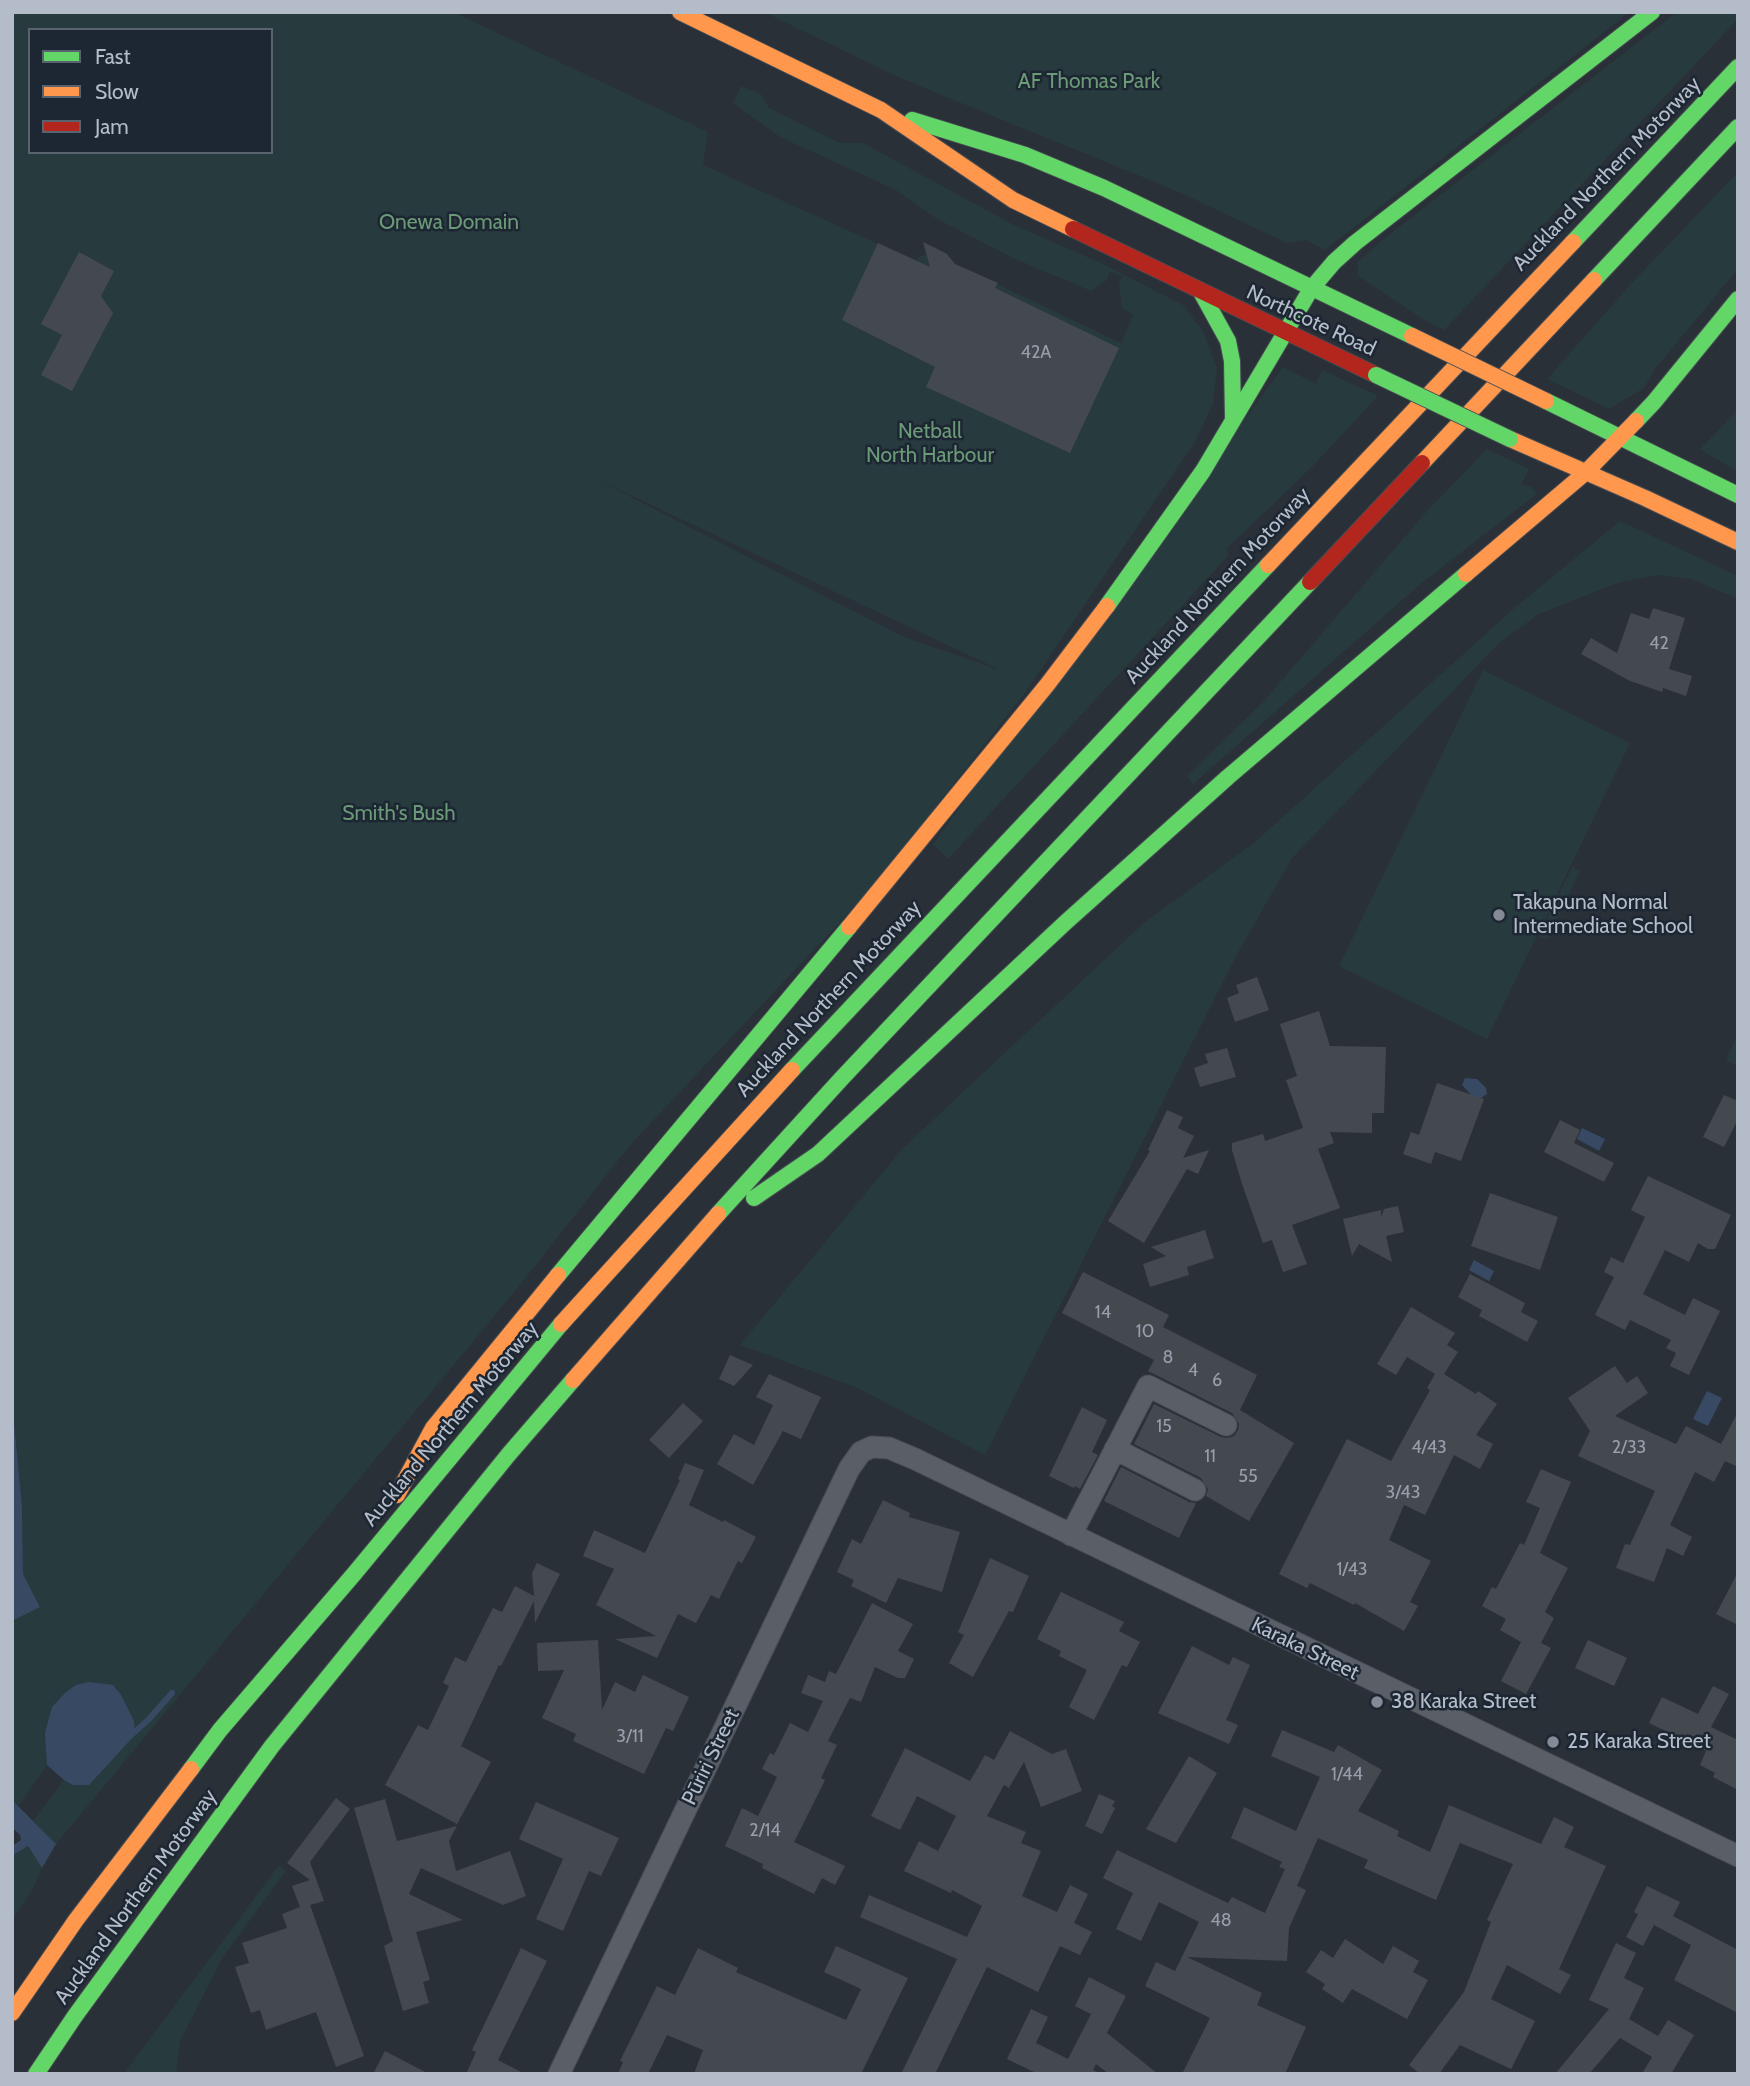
<!DOCTYPE html>
<html>
<head>
<meta charset="utf-8">
<style>
	body { margin:0 }
	#map { position:relative; width:1750px; height:2086px; overflow:hidden; background:#2a3038; font-family:Cabin,sans-serif }
	canvas { display:block }
	.frame { position:absolute; inset:0; border:14px solid #b4bcc9; pointer-events:none }
	.legend { position:absolute; left:28px; top:28px; width:245px; height:126px; box-sizing:border-box; background:#1d2633; border:2px solid #59626f; margin:0; padding:9px 12px; list-style:none; font-size:21px; color:#b4bcc9 }
	.legend li { display:flex; align-items:center; gap:14px; height:35px }
	.legend b { width:35px; border:2px solid #59626f }
</style>
</head>
<body>
<div id="map">
<canvas width="1750" height="2086"></canvas>
<div class="frame"></div>
<ul class="legend">
<li><b style="height:9px;background:#63d668"></b>Fast</li>
<li><b style="height:9px;background:#ff974d"></b>Slow</li>
<li><b style="height:9px;background:#b3261e"></b>Jam</li>
</ul>
</div>
<script>
const context = document.querySelector('canvas').getContext('2d');
context.lineJoin = 'round';
function fill(path, color) {
  context.fillStyle = color;
  context.fill(path, 'evenodd');
}
function poly(rows) {
  const path = new Path2D();
  for (const r of rows) {
    path.moveTo(r[0], r[1]);
    for (let i = 2; i < r.length; i += 2) path.lineTo(r[i], r[i + 1]);
  }
  return path;
}
function trace(path, color, width, dash) {
  context.strokeStyle = color;
  context.lineWidth = width;
  context.lineCap = dash ? 'butt' : 'round';
  context.setLineDash(dash || []);
  context.stroke(path);
}
function label(font, color, halo, rows, align = 'center') {
  context.font = font + ' Cabin,sans-serif';
  context.lineWidth = 5;
  context.setLineDash([]);
  context.textBaseline = 'middle';
  context.strokeStyle = halo;
  context.fillStyle = color;
  for (const [text, x, y, turn = 0] of rows) {
    context.save();
    context.translate(x, y);
    context.rotate((+turn || 0) * Math.PI / 180);
    context.textAlign = isNaN(turn) ? turn : align;
    if (halo) context.strokeText(text, 0, 0);
    context.fillText(text, 0, 0);
    context.restore();
  }
}
fill(poly([
	[12,12,453,12,708,132,703,165,916,261,920,256,927,255,925,247,935,247,947,254,955,264,1121,343,1133,315,1122,308,1119,284,1122,276,1110,272,1107,280,1091,291,1013,258,937,219,896,190,780,137,733,103,741,86,762,95,769,108,840,143,863,143,1012,224,1103,264,1183,305,1203,331,1217,368,1213,404,1196,440,1025,693,870,890,631,1144,520,1285,56,1844,33,1821,64,1780,47,1766,18,1806,12,1800,12,1621,40,1607,23,1574,22,1507,12,1400],
	[30,30,271,30,271,152,30,152],
	[592,477,996,668,997,669,906,638],
	[764,12,1630,12,1325,250,1306,240,1287,243,1179,192,900,78],
	[1677,12,1738,12,1738,19,1444,330,1426,321,1358,276,1358,262,1381,241],
	[1738,172,1738,269,1655,369,1644,388,1609,409,1547,379,1630,285],
	[1283,367,1316,384,1322,370,1378,396,1311,468,1226,549,1229,555,948,859,933,844],
	[1738,410,1738,472,1700,449],
	[1487,449,1529,469,1521,485,1531,487,1537,494,1424,581,1193,784,1187,776,1264,701,1427,511],
	[1620,521,1738,576,1738,599,1691,579,1658,575,1617,583,1539,614,1498,644,1292,858,1236,956,985,1455,858,1388,740,1345,903,1148,1145,922,1254,843,1511,611],
	[1483,670,1630,743,1487,1039,1339,966],
	[1572,867,1580,871,1547,940,1539,936],
	[1738,1034,1738,1066,1726,1060],
	[28,1846,42,1868,33,1888,12,1921,12,1856],
	[279,1865,286,1871,223,1957,180,2041,176,2074,124,2074]
]), '#273a3e');
fill(poly([
	[1465,1078,1477,1079,1486,1088,1487,1094,1478,1100,1474,1098,1462,1085],
	[1582,1128,1605,1139,1599,1151,1577,1139],
	[1474,1260,1494,1271,1489,1281,1469,1270],
	[1707,1391,1722,1398,1708,1426,1693,1419],
	[12,1400,22,1507,23,1574,40,1607,12,1621],
	[89,1682,113,1685,121,1695,134,1721,135,1735,89,1785,73,1785,64,1780,47,1765,45,1733,52,1707,65,1693,76,1685],
	[12,1800,56,1844,42,1868,28,1846,12,1856,12,1846,21,1840,20,1835,12,1827]
]), '#384963');
trace(poly([
	[130,1736,148,1720,172,1693]
]), '#384963', 6);
fill(poly([
	[923,242,947,254,955,264,998,283,995,288,1119,348,1070,453,926,387,935,367,842,320,878,243,930,267],
	[79,252,114,271,101,296,113,313,72,391,41,375,62,335,41,324],
	[1653,608,1685,618,1669,669,1692,676,1686,696,1663,688,1662,692,1630,681,1581,654,1591,638,1617,653,1631,613,1649,619],
	[1257,977,1269,1010,1235,1022,1227,998,1239,993,1236,985],
	[1319,1011,1330,1046,1386,1047,1384,1113,1372,1113,1372,1133,1330,1132,1334,1143,1318,1149,1340,1208,1292,1225,1307,1264,1283,1272,1272,1240,1263,1243,1242,1184,1232,1150,1232,1143,1263,1134,1265,1141,1303,1128,1286,1080,1297,1076,1280,1024],
	[1227,1048,1236,1077,1200,1087,1194,1068,1208,1063,1205,1054],
	[1437,1083,1484,1099,1461,1161,1435,1152,1431,1164,1403,1154,1411,1132,1419,1135],
	[1724,1095,1738,1101,1738,1119,1724,1147,1703,1137],
	[1167,1110,1183,1117,1178,1128,1194,1136,1183,1158,1209,1150,1198,1174,1187,1169,1144,1243,1108,1221,1150,1151,1148,1150],
	[1560,1120,1580,1130,1574,1143,1614,1163,1604,1182,1544,1152],
	[1648,1176,1731,1215,1715,1249,1708,1249,1698,1243,1689,1262,1665,1250,1643,1294,1685,1315,1693,1298,1720,1311,1689,1375,1670,1366,1676,1353,1666,1348,1671,1340,1630,1320,1625,1330,1595,1315,1614,1277,1604,1272,1611,1257,1623,1263,1645,1217,1631,1210],
	[1490,1193,1558,1217,1540,1270,1471,1246],
	[1398,1206,1404,1232,1386,1236,1392,1262,1359,1244,1352,1256,1343,1219,1381,1210,1381,1218,1384,1209],
	[1205,1230,1214,1258,1187,1267,1189,1275,1150,1287,1143,1264,1166,1256,1151,1247],
	[1083,1272,1169,1315,1163,1327,1257,1375,1240,1410,1294,1443,1249,1521,1206,1496,1208,1489,1201,1478,1134,1444,1154,1404,1221,1437,1227,1438,1234,1436,1238,1430,1239,1424,1232,1413,1148,1371,1154,1360,1062,1313],
	[1470,1274,1525,1303,1521,1312,1538,1321,1527,1342,1479,1316,1482,1310,1458,1297],
	[1411,1307,1455,1333,1447,1345,1458,1352,1444,1374,1476,1394,1478,1391,1497,1404,1476,1435,1493,1444,1480,1469,1454,1455,1425,1515,1404,1505,1389,1540,1431,1561,1410,1602,1418,1606,1404,1631,1355,1603,1354,1605,1310,1583,1307,1588,1279,1574,1347,1439,1391,1461,1430,1390,1427,1388,1435,1374,1407,1357,1396,1375,1377,1364],
	[730,1355,753,1365,734,1386,719,1379],
	[1615,1366,1627,1383,1637,1376,1648,1393,1615,1416,1676,1444,1686,1426,1721,1444,1738,1412,1738,1467,1725,1461,1714,1482,1695,1472,1670,1525,1692,1537,1683,1556,1667,1548,1654,1582,1616,1568,1625,1544,1630,1545,1655,1491,1578,1456,1590,1431,1568,1398],
	[769,1374,821,1397,801,1439,783,1431,753,1485,717,1464,734,1434,754,1445,773,1405,756,1397],
	[683,1403,703,1421,669,1458,649,1440],
	[1082,1407,1107,1420,1092,1452,1098,1455,1080,1489,1075,1486,1074,1488,1049,1476],
	[685,1463,704,1470,689,1505,723,1522,724,1520,756,1537,742,1563,738,1561,719,1599,711,1595,696,1623,678,1614,657,1658,615,1639,656,1636,596,1605,614,1569,583,1556,594,1530,645,1553,680,1480,678,1479],
	[1121,1467,1189,1502,1196,1503,1179,1538,1104,1501],
	[1541,1469,1571,1482,1540,1553,1568,1568,1545,1612,1554,1618,1541,1643,1551,1648,1526,1694,1501,1681,1521,1642,1500,1630,1506,1619,1482,1606,1492,1587,1496,1589,1520,1543,1524,1545,1540,1508,1526,1502],
	[883,1500,910,1513,909,1517,960,1532,942,1592,898,1578,886,1603,851,1586,854,1580,837,1572,852,1539,861,1544],
	[990,1558,1029,1576,1013,1612,1009,1611,973,1677,949,1663,964,1635,958,1632],
	[537,1563,560,1574,535,1623,534,1601,501,1666,499,1665,461,1746,491,1762,457,1824,385,1785,418,1725,428,1730,449,1686,443,1683,455,1657,466,1662,493,1608,502,1612,515,1586,534,1596,532,1573],
	[1738,1572,1738,1625,1716,1614],
	[1061,1592,1124,1622,1119,1631,1140,1642,1127,1667,1122,1665,1094,1720,1069,1707,1087,1670,1059,1656,1061,1651,1037,1639],
	[872,1603,913,1624,898,1651,914,1659,905,1678,898,1678,875,1667,861,1702,850,1698,828,1741,837,1745,821,1778,825,1780,794,1842,845,1866,835,1885,822,1878,814,1894,762,1868,763,1864,725,1846,742,1808,758,1816,777,1777,762,1769,770,1753,774,1755,790,1723,808,1732,823,1701,801,1693,808,1675,825,1682,829,1671,836,1674],
	[598,1640,602,1710,615,1682,635,1692,643,1675,689,1697,673,1731,666,1728,644,1774,573,1741,576,1734,542,1718,564,1670,538,1671,537,1643],
	[1588,1640,1627,1658,1614,1686,1575,1668],
	[1192,1646,1229,1665,1233,1657,1250,1665,1226,1720,1238,1725,1229,1744,1158,1713],
	[1713,1686,1729,1694,1711,1727,1738,1740,1738,1790,1713,1777,1715,1773,1700,1765,1706,1751,1649,1723,1662,1697,1698,1714],
	[1282,1730,1334,1752,1338,1745,1382,1770,1358,1811,1399,1831,1397,1836,1430,1852,1449,1805,1541,1844,1554,1817,1574,1827,1564,1847,1606,1866,1559,1969,1571,1975,1560,1994,1507,1965,1491,1999,1535,2021,1511,2069,1460,2045,1439,2074,1420,2074,1409,2065,1464,1992,1491,1922,1487,1920,1513,1864,1460,1843,1436,1900,1364,1868,1368,1860,1318,1838,1297,1886,1306,1890,1289,1928,1287,1961,1187,1957,1262,1993,1257,2005,1306,2027,1285,2074,1182,2074,1210,2018,1145,1986,1156,1962,1175,1971,1199,1922,1159,1902,1141,1941,1116,1929,1133,1893,1103,1878,1117,1850,1228,1903,1232,1897,1265,1913,1285,1869,1279,1867,1282,1862,1231,1838,1244,1807,1296,1831,1320,1777,1271,1756],
	[1010,1731,1052,1754,1066,1749,1082,1791,1041,1807,1024,1762,1009,1788,1004,1785,987,1816,1026,1832,1021,1843,1041,1851,1022,1896,1057,1912,1070,1885,1088,1894,1074,1923,1092,1932,1080,1955,1060,1946,1038,1992,987,1967,935,2074,901,2074,957,1959,860,1917,869,1895,967,1937,982,1906,952,1890,951,1893,904,1871,919,1841,938,1851,956,1816,917,1796,900,1830,871,1816,905,1748,970,1781,985,1755,994,1760],
	[1189,1756,1217,1773,1176,1843,1146,1829],
	[1099,1794,1115,1801,1112,1806,1115,1808,1102,1834,1085,1826],
	[336,1798,350,1809,310,1862,324,1901,310,1905,364,2056,336,2067,316,2012,266,2030,260,2010,251,2013,235,1967,249,1963,242,1943,287,1928,282,1914,300,1907,292,1886,310,1880,287,1863],
	[385,1799,397,1841,457,1826,449,1841,456,1871,510,1851,526,1896,503,1905,421,1868,409,1894,463,1920,416,1932,430,1980,423,1982,429,2003,403,2011,384,1946,393,1941,354,1808],
	[536,1802,619,1838,601,1876,589,1871,563,1931,536,1919,563,1859,519,1839],
	[1647,1886,1680,1902,1673,1916,1738,1950,1738,2013,1674,1980,1691,1945,1654,1925,1643,1946,1626,1937,1638,1914,1634,1912],
	[1345,1939,1383,1964,1393,1946,1419,1961,1413,1972,1428,1980,1407,2019,1352,1989,1343,2003,1322,1989,1325,1984,1306,1972,1321,1950,1333,1958],
	[1616,1943,1636,1953,1624,1978,1644,1988,1629,2019,1658,2036,1668,2020,1694,2035,1671,2074,1642,2074,1652,2057,1620,2038,1589,2074,1555,2074,1609,2009,1589,2000],
	[836,1946,908,1978,861,2074,694,2074,703,2050,667,2035,648,2074,618,2074,623,2062,620,2061,657,1986,675,1995,698,1948,738,1968,736,1972,846,2020,861,1989,824,1972],
	[521,1948,547,1961,498,2060,525,2074,466,2074,476,2052,472,2050],
	[1089,1977,1126,1996,1107,2033,1158,2074,1109,2074,1096,2064,1093,2070,1101,2074,1038,2074,1007,2059,1031,2009,1048,2017,1036,2043,1068,2059,1091,2014,1075,2006],
	[385,2051,429,2074,373,2074]
]), '#444950');
const street = poly([
	[1115,1449,1195,1490],
	[1071,1535,1148,1386,1226,1425],
	[559,2074,849,1469,861,1452,872,1447,889,1448,915,1459,1738,1856]
]);
const fast = poly([
	[912,120,1025,155,1104,188,1412,336],
	[1573,242,1738,67],
	[1594,280,1738,127],
	[1201,292,1228,341,1232,361,1233,419],
	[1546,401,1738,495],
	[1636,421,1654,402,1738,299],
	[1107,606,1203,471,1311,289,1334,262,1355,243,1652,12],
	[792,1070,1268,565],
	[754,1198,818,1154,1066,922,1228,777,1466,574],
	[718,1214,842,1078,1310,582],
	[558,1275,849,927],
	[191,1769,220,1730,354,1574,561,1324],
	[36,2074,75,2016,272,1746,509,1454,573,1380]
]);
const slow = poly([
	[680,12,881,110,1013,200,1073,229],
	[1510,439,1645,498,1738,542],
	[1422,463,1594,280],
	[1268,565,1573,242],
	[1466,574,1585,473,1636,421],
	[849,927,1047,685,1107,606],
	[561,1324,792,1070],
	[573,1380,718,1214],
	[397,1495,433,1428,558,1275],
	[12,2013,76,1920,191,1769]
]);
const jam = poly([
	[1073,229,1376,375],
	[1310,582,1422,463]
]);
trace(street, '#484c53', 23);
trace(fast, '#484c53', 18);
trace(slow, '#484c53', 18);
trace(jam, '#484c53', 18);
trace(street, '#5a5e66', 21);
trace(fast, '#63d668', 16);
trace(slow, '#ff974d', 16);
trace(jam, '#b3261e', 16);
const fastBridge = poly([
	[1376,375,1510,439]
]);
const slowBridge = poly([
	[1412,336,1546,401]
]);
trace(fastBridge, '#484c53', 18, []);
trace(slowBridge, '#484c53', 18, []);
trace(fastBridge, '#63d668', 16);
trace(slowBridge, '#ff974d', 16);
for (const [x, y, r, color] of [
	[1499,915,7,"#848b96"],
	[1377,1702,7,"#848b96"],
	[1553,1742,7,"#848b96"]
]) {
  const dot = new Path2D();
  dot.arc(x, y, r, 0, 2 * Math.PI);
  context.fillStyle = color;
  context.fill(dot);
  trace(dot, '#1d2633', 2.5);
}
label('18px', '#989fab', null, [
	["42A",1036,353],
	["42",1659,644],
	["14",1103,1313],
	["10",1145,1332],
	["8",1168,1358],
	["4",1193,1371],
	["6",1217,1381],
	["15",1164,1427],
	["4/43",1429,1448],
	["2/33",1629,1448],
	["11",1210,1457],
	["55",1248,1477],
	["3/43",1403,1493],
	["1/43",1352,1570],
	["3/11",630,1737],
	["1/44",1347,1775],
	["2/14",765,1831],
	["48",1221,1921]
]);
label('21px', '#6b9a76', '#1d2633', [
	["AF Thomas Park",1089,82],
	["Onewa Domain",449,223],
	["Netball",930,432],
	["North Harbour",930,456],
	["Smith's Bush",399,814]
]);
label('21px', '#b4bcc9', '#1d2633', [
	["Auckland Northern Motorway",1607,174,-46],
	["Northcote Road",1311,321,25],
	["Auckland Northern Motorway",1218,586,-47],
	["Auckland Northern Motorway",829,999,-47],
	["Auckland Northern Motorway",451,1424,-50],
	["Karaka Street",1305,1649,26],
	["Pūriri Street",711,1757,-64],
	["Auckland Northern Motorway",136,1897,-54]
]);
label('21px', '#b4bcc9', '#1d2633', [
	["Takapuna Normal",1513,903],
	["Intermediate School",1513,927],
	["38 Karaka Street",1391,1702],
	["25 Karaka Street",1567,1742]
], 'left');
</script>
</body>
</html>
